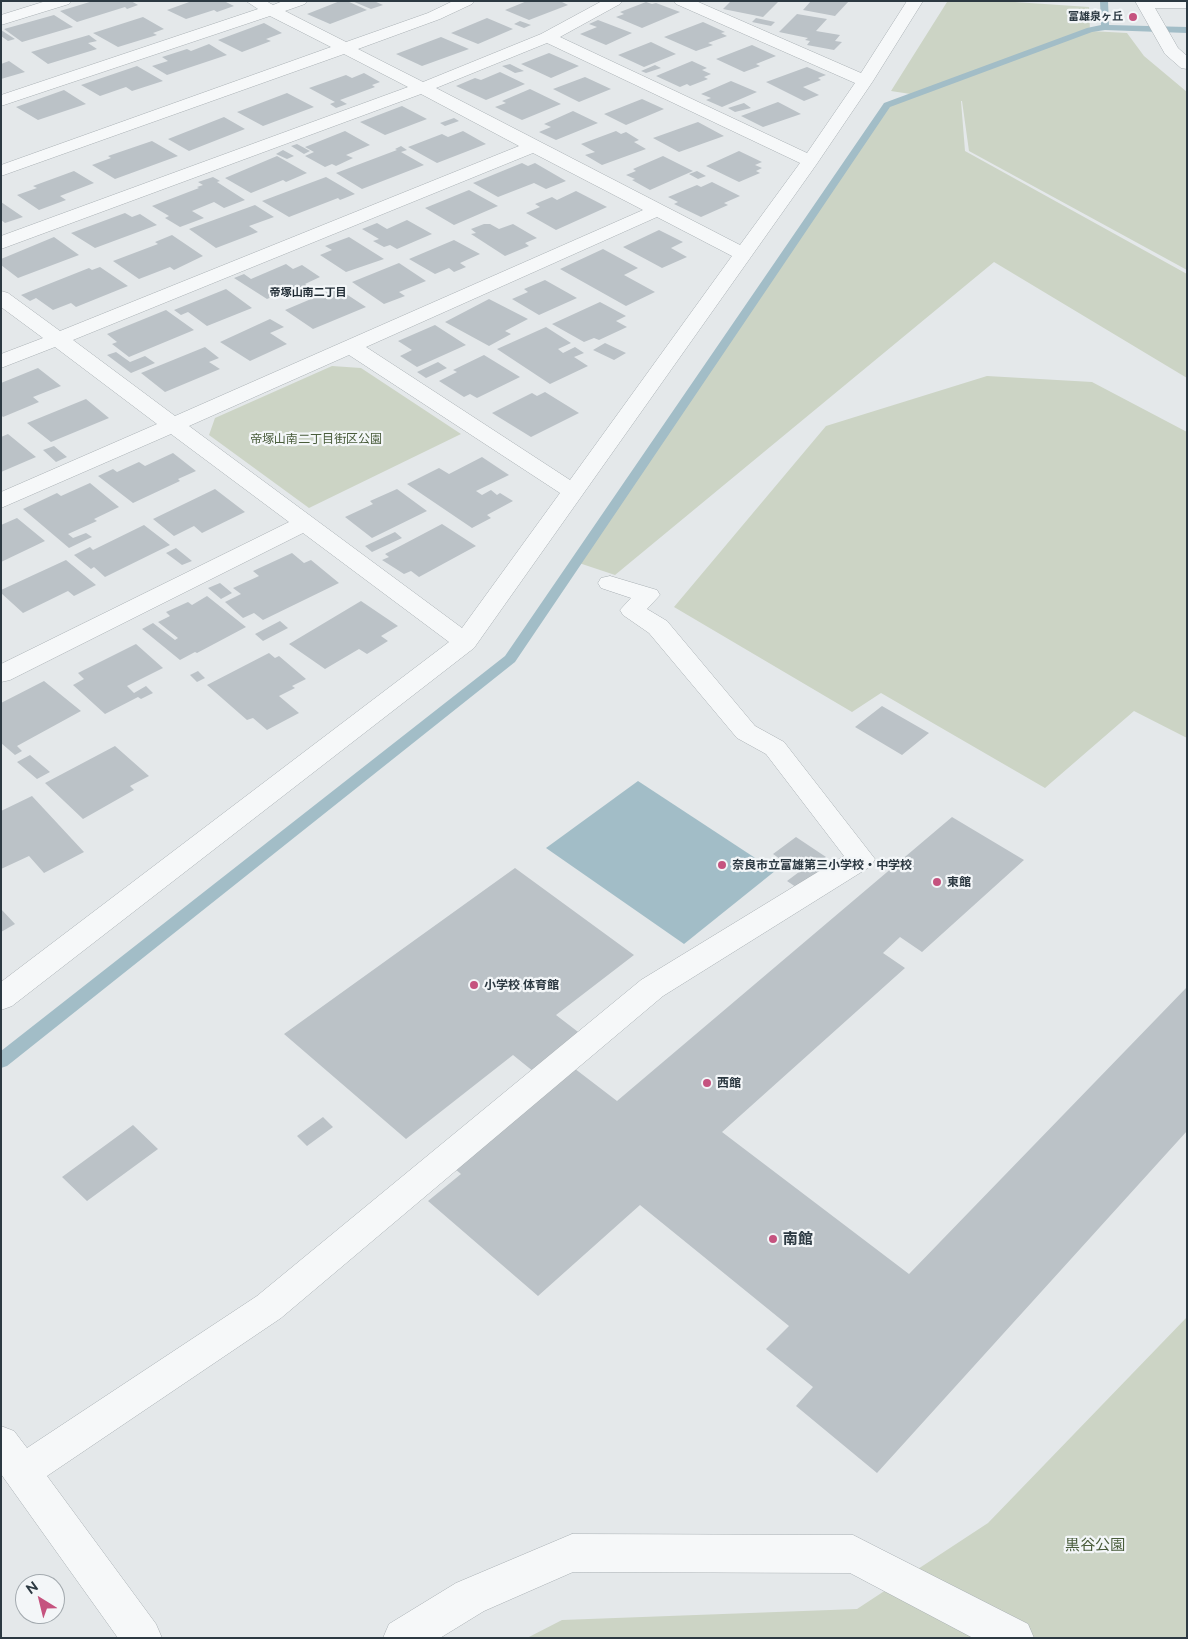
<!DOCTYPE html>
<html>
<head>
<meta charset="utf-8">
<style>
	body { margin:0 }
	#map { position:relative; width:1188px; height:1639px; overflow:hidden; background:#e4e8ea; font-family:Raleway,sans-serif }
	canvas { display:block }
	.frame { position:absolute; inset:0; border:2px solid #2c3942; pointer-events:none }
	.north { position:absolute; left:15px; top:1574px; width:50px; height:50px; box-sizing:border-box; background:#f3f6f8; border:1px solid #a3aaaf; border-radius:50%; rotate:324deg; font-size:14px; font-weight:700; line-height:20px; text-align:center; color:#2c3942 }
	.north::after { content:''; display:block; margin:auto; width:18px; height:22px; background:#c5537f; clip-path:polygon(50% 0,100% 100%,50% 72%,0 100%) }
</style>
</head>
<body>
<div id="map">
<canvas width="1188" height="1639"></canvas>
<div class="frame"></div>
<div class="north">N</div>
</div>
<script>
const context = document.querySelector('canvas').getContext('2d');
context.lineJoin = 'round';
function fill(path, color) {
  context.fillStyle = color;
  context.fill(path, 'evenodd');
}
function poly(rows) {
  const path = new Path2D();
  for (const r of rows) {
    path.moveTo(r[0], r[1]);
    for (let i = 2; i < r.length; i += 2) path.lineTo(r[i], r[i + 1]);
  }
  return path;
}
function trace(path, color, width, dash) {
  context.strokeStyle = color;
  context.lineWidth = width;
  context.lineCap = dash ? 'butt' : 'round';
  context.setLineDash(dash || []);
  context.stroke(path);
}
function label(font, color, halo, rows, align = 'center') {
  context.font = font + ' Raleway,"Noto Sans JP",sans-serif';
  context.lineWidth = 4.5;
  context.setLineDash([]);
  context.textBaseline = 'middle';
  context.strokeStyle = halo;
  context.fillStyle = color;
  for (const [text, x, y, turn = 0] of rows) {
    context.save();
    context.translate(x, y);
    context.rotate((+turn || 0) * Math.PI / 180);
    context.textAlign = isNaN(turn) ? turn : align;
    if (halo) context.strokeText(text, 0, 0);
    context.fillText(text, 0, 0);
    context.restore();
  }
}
fill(poly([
	[954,1,1000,1,1089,7,1090,31,1127,33,1144,56,1187,92,1187,270,969,151,962,101,961,101,965,151,1187,274,1187,378,994,262,615,575,579,563,889,106,917,95,891,91,947,2],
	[332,366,361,368,461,434,309,508,209,435,215,418],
	[987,376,1092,382,1187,432,1187,738,1134,711,1045,788,881,693,852,712,674,607,826,426],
	[1187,1317,1187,1638,527,1638,562,1620,857,1609,988,1523]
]), '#ccd4c5');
fill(poly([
	[638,781,775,871,684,944,546,848]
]), '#a2bdc7');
fill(poly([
	[1100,1,1108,1,1109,25,1187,27,1187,33,1105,30,1092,32,890,107,515,662,7,1066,1,1068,1,1051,505,656,884,103,1087,28,1101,25,1100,1]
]), '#a2bdc7');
fill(poly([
	[93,1,131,1,138,5,127,9,125,7,77,22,60,11],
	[192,1,224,1,234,6,217,12,214,10,186,19,167,10],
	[340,1,347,1,367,10,330,24,307,14],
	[352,1,374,1,383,5,371,9],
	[527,1,560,1,568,5,529,20,505,10],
	[731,1,775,1,778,2,763,17,723,9],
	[811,1,849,1,835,16,803,10],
	[646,2,652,4,656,3,680,12,642,28,616,17,624,14,620,12],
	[797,14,827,19,816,31,840,35,835,41,842,42,834,50,807,45,810,41,805,40,808,38,779,32],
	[54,15,73,27,22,42,4,29],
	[143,17,164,29,153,33,157,35,118,47,93,33],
	[487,18,513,29,478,44,451,33],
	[756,18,775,22,771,26,752,22],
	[598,20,632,33,606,45,580,34,597,27,589,24],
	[520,21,531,25,524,28,514,24],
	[703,22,725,32,721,33,727,36,708,43,713,45,696,51,664,37],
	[264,23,282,33,266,39,271,41,242,52,218,40],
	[1,30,15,39,8,41,1,36],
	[89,35,97,41,88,43,97,49,48,64,31,52],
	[441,37,469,49,422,66,396,54],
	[651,42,676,54,644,67,618,55],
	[209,44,227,55,167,75,152,66,168,61,162,57,187,49,191,51],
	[752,45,776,56,756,64,760,66,744,72,716,59],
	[549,53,579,66,551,78,521,64],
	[9,61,25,72,1,79,1,64],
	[692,61,707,68,702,70,711,74,704,77,708,79,690,86,687,84,680,87,656,76],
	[510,64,524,71,515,73,502,66],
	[655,65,661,68,646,73,641,71],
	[137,66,163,81,132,91,126,87,100,96,81,85],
	[807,67,826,75,818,78,821,80,803,87,819,95,804,101,766,82],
	[500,72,525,84,486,100,456,86,475,78,481,80],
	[364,73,380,82,372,85,375,87,340,100,347,104,336,108,330,104,335,102,309,88,346,75,352,78],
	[585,77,611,89,579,102,553,89],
	[731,81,757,92,722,107,706,100,711,98,701,94],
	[530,89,561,104,522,120,495,107,506,103,502,101],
	[64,90,86,104,38,120,16,107],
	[287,93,314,107,263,126,237,112],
	[642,99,664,109,626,125,604,114],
	[778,102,801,114,763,127,741,116],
	[744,103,751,108,735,112,728,108],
	[402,106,427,119,385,135,360,122],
	[573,111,598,123,556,140,539,132,551,127,544,124],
	[224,117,245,129,189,151,168,139],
	[454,118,459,121,445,126,440,123],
	[698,122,724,136,679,152,653,138],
	[345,131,370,145,346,155,353,158,336,166,332,164,325,167,305,156,314,152,305,147],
	[463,131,486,144,437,163,408,147,442,134,448,137],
	[616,131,621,134,626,132,639,140,634,142,646,149,602,165,585,155,595,152,581,144],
	[152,141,178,156,115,179,92,165,111,158,108,156],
	[297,144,310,151,304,154,291,146],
	[401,146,407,150,401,152,424,165,362,189,336,173,397,150,395,149],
	[283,150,294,156,287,159,276,154],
	[739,151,762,162,755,165,762,168,756,171,760,173,739,182,706,166],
	[277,156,307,173,286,182,283,180,251,193,225,178],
	[663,156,693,171,650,190,632,180,635,179,626,175,636,171,633,169],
	[522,163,528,166,535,163,566,181,546,189,534,183,498,197,473,183],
	[74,171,94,183,60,196,66,200,39,210,17,195,37,188,33,186],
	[697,171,706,176,698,179,689,174],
	[213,177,220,181,217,182,245,200,224,208,214,202,192,211,204,218,180,227,165,218,169,216,152,206,199,188,197,187,203,185,198,182],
	[326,177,355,194,340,200,338,198,289,217,262,201],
	[712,182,740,196,724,203,728,205,701,217,674,204,678,202,668,197,697,185,701,187],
	[469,190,498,206,454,225,425,208],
	[576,191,607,207,556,230,526,213,540,207,535,204,552,197,557,200],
	[1,202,23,217,5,223,1,220],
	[255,205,274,217,249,226,258,232,216,248,189,229],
	[125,213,132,217,140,214,157,225,95,248,71,233],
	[407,220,432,234,397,249,390,245,384,247,373,241,379,239,362,229,377,223,387,229],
	[484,224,490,224,499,229,513,224,537,238,525,243,529,246,505,256,471,234,476,233,471,229],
	[659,230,683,242,671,248,687,257,662,268,623,247],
	[172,235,203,256,174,270,170,267,139,279,113,261,158,244,155,242],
	[54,237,79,255,18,278,1,265,1,259],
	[349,237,384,259,346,272,320,255,332,250,325,246],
	[454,240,480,254,460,263,466,267,454,272,449,268,435,274,409,259],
	[603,249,638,268,624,275,655,292,626,306,560,269],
	[399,263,426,281,399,292,405,296,384,304,352,282],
	[286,264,293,269,302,265,320,277,305,284,308,286,284,296,281,293,267,299,234,278,244,274,251,279],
	[100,267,128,286,76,307,71,303,53,310,36,298,30,301,21,295,89,268,92,270],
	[545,280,577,298,539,315,512,299,528,292,524,289],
	[337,288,366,307,313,329,285,310],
	[226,289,252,308,207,326,188,312,181,315,174,310],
	[489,299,528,319,505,331,511,334,489,346,445,322],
	[600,302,626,316,616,321,627,327,599,340,594,338,584,342,552,324],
	[166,310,194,330,129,357,112,344,117,342,107,334],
	[270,319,284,327,270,333,287,344,250,361,220,342],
	[435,325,466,345,417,367,400,356,412,350,398,341],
	[546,327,571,343,558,349,563,353,575,347,584,353,574,357,588,366,550,384,497,349],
	[605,343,626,353,614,360,593,350],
	[205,347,219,358,209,362,220,369,165,392,141,373],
	[116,352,130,362,145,356,155,363,131,373,107,355],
	[484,355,520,377,477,398,470,394,464,397,439,381,457,372,453,370],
	[438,362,447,368,426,378,417,372],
	[38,368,61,386,33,397,39,402,3,417,1,415,1,383],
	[545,392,579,413,531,437,492,413,532,393,537,396],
	[86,399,109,418,51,442,27,423],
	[8,434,36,457,1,472,1,437],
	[54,446,67,457,56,462,43,450],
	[173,453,196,471,178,479,180,481,133,503,98,476,113,469,117,472,139,462,145,466],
	[482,457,509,475,476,491,482,495,491,490,497,495,500,493,513,501,487,515,491,518,472,528,407,484,439,468,449,474],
	[90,483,119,507,94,519,97,521,68,534,73,538,86,533,92,537,69,548,23,509,57,493,61,496],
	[215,489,245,512,202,533,194,526,174,536,153,519],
	[397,489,427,511,372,538,345,517,373,504,370,501],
	[17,518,45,541,1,562,1,525],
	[442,524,476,546,419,577,411,571,404,574,382,560,389,557,385,554],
	[144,525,170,545,105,577,94,567,91,569,74,555,90,547,93,550],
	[395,532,402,538,372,552,365,546],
	[176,548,192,561,182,565,166,553],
	[292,553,304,563,311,560,339,583,263,620,254,613,243,618,225,602,241,594,233,588,259,576,253,571],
	[66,560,96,585,74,596,68,591,23,613,1,593,1,590],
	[220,583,232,593,221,599,208,588],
	[207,596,246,627,197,653,195,652,180,660,142,629,153,623,175,640,178,638,158,622,170,616,166,612,188,602,192,605],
	[361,601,398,626,381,636,388,641,367,654,359,649,325,669,289,644],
	[280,621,288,628,263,641,255,634],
	[136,644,163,668,127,686,134,693,146,686,153,693,141,699,138,697,105,714,73,685,84,679,78,673],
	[269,653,275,658,279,656,306,679,292,686,295,688,279,696,299,713,267,730,253,718,247,720,207,685],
	[198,671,205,678,197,682,190,675],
	[44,681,81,711,17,746,22,751,15,755,1,743,1,703],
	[882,706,929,733,902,755,855,727],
	[115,746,149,776,130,786,134,790,83,819,45,783],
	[30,755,50,772,37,779,17,762],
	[32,796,84,852,44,873,29,856,1,869,1,811],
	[952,817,1024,860,922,952,900,937,883,953,905,968,722,1132,909,1274,1187,987,1187,1131,877,1473,796,1406,813,1387,766,1349,789,1326,640,1205,538,1296,428,1201,461,1174,449,1164,570,1065,617,1101],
	[796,837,826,857,820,861,831,869,802,891,787,881,799,872,773,854],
	[515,868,634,955,556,1015,586,1038,539,1076,513,1055,406,1139,284,1034],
	[1,909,15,924,1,932],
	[323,1117,333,1127,307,1146,297,1136],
	[133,1125,158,1149,87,1201,62,1177]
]), '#bbc2c7');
const minor = poly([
	[46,1,71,1,69,4,1,25,1,15,46,1],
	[246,1,266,1,273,5,283,1,307,1,305,4,285,11,346,42,428,13,453,1,474,1,472,4,440,19,358,49,423,82,541,34,602,1,622,1,620,4,560,37,807,153,855,83,676,4,674,1,696,1,861,73,907,1,923,1,873,81,816,165,474,648,12,1006,1,1010,1,982,449,642,303,533,10,680,1,682,1,664,289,522,171,434,1,508,1,492,157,424,55,347,1,368,1,354,43,338,1,307,1,291,8,293,60,331,519,146,421,94,1,249,1,236,408,87,344,54,1,176,1,165,331,47,270,16,1,106,1,95,258,9,246,1],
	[547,43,800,163,740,245,436,88,547,43],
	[533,153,643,210,175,416,73,340,533,153],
	[657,217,732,256,570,480,366,347,657,217],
	[349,355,560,493,462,628,189,426,349,355],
	[1135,1,1187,1,1187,8,1155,8,1178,48,1187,56,1187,69,1181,68,1165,54,1135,1],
	[610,576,657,590,660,595,647,609,667,621,755,726,784,742,875,859,871,866,663,996,281,1318,47,1476,156,1624,162,1638,118,1638,1,1474,1,1426,14,1431,27,1448,257,1296,641,980,844,856,766,754,737,738,649,633,623,615,620,610,631,598,601,588,598,583,601,578,610,576],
	[572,1534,853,1535,1028,1624,1034,1638,973,1638,850,1573,573,1572,484,1611,440,1638,383,1638,389,1624,456,1583,572,1534]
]);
trace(minor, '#a9b0b4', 1);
fill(minor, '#f6f8f9');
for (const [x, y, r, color] of [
	[1133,17,5,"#c5537f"],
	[722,865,5,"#c5537f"],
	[937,882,5,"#c5537f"],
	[474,985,5,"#c5537f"],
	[707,1083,5,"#c5537f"],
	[773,1239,5,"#c5537f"]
]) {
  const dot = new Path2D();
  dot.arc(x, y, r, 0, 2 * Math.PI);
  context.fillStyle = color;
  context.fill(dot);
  trace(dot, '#f3f6f8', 2);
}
label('bold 11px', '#2c3942', '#f3f6f8', [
	["富雄泉ヶ丘",1123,17]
], 'right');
label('bold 11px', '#1e2a33', '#f3f6f8', [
	["帝塚山南二丁目",308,293]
]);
label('12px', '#495c3b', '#f3f6f8', [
	["帝塚山南二丁目街区公園",316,439]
]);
label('bold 12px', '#2c3942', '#f3f6f8', [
	["奈良市立富雄第三小学校・中学校",732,865],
	["東館",947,882],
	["小学校 体育館",484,985],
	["西館",717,1083]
], 'left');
label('bold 15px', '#2c3942', '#f3f6f8', [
	["南館",783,1239]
], 'left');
label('15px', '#495c3b', '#f3f6f8', [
	["黒谷公園",1095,1545]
]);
</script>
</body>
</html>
